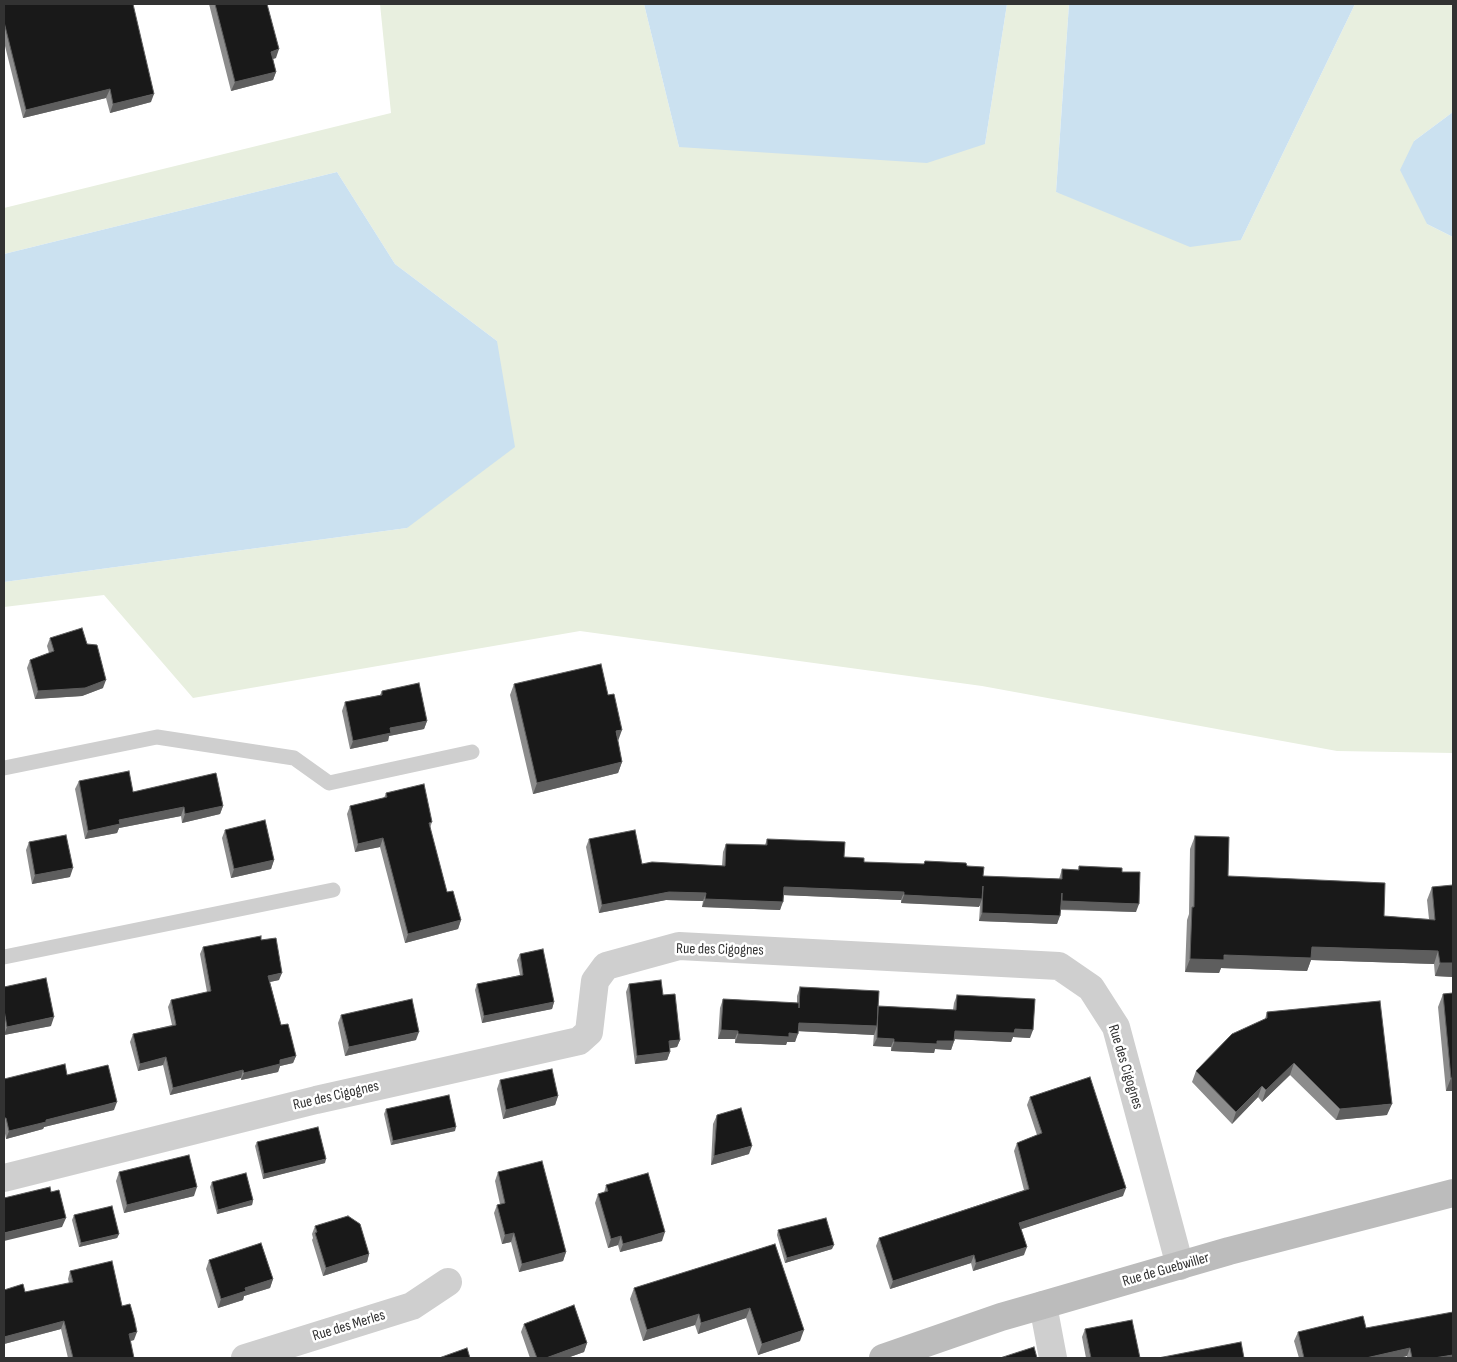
<!DOCTYPE html>
<html>
<head>
<meta charset="utf-8">
<style>
	body { margin:0 }
	#map { position:relative; width:1457px; height:1362px; overflow:hidden; background:#fff; font-family:"Sofia Sans Condensed",sans-serif }
	canvas { display:block }
	.frame { position:absolute; inset:0; border:5px solid #323232; pointer-events:none }
</style>
</head>
<body>
<div id="map">
<canvas width="1457" height="1362"></canvas>
<div class="frame"></div>
</div>
<script>
const context = document.querySelector('canvas').getContext('2d');
context.lineJoin = 'round';
function fill(path, color) {
  context.fillStyle = color;
  context.fill(path, 'evenodd');
}
function poly(rows) {
  const path = new Path2D();
  for (const r of rows) {
    path.moveTo(r[0], r[1]);
    for (let i = 2; i < r.length; i += 2) path.lineTo(r[i], r[i + 1]);
  }
  return path;
}
function trace(path, color, width, dash) {
  context.strokeStyle = color;
  context.lineWidth = width;
  context.lineCap = dash ? 'butt' : 'round';
  context.setLineDash(dash || []);
  context.stroke(path);
}
function label(font, color, halo, rows, align = 'center') {
  context.font = font + ' "Sofia Sans Condensed",sans-serif';
  context.lineWidth = 5;
  context.setLineDash([]);
  context.textBaseline = 'middle';
  context.strokeStyle = halo;
  context.fillStyle = color;
  for (const [text, x, y, turn = 0] of rows) {
    context.save();
    context.translate(x, y);
    context.rotate((+turn || 0) * Math.PI / 180);
    context.textAlign = isNaN(turn) ? turn : align;
    if (halo) context.strokeText(text, 0, 0);
    context.fillText(text, 0, 0);
    context.restore();
  }
}
fill(poly([
	[380,4,644,4,679,147,985,144,1007,4,1069,4,1056,192,1241,240,1355,4,1453,4,1453,112,1414,141,1427,224,1453,237,1453,753,1337,751,982,686,580,631,193,698,104,595,4,607,4,582,407,528,497,341,395,264,337,172,4,254,4,208,391,113]
]), '#e8efdf');
fill(poly([
	[644,4,1007,4,985,144,927,163,679,147],
	[1069,4,1355,4,1241,240,1190,247,1056,192],
	[1453,112,1453,237,1427,224,1400,170,1414,141],
	[337,172,395,264,497,341,515,447,407,528,4,582,4,254]
]), '#cbe1f0');
trace(poly([
	[4,768,157,737,294,758,329,783,472,752],
	[4,957,333,890]
]), '#cfcfcf', 15);
trace(poly([
	[4,1178,316,1100,579,1041,589,1032,595,981,606,966,679,946,1059,966,1091,988,1116,1027,1180,1266],
	[1043,1305,1053,1358],
	[245,1358,412,1306,448,1282]
]), '#cfcfcf', 28);
trace(poly([
	[883,1358,1001,1317,1043,1305,1229,1251,1453,1193]
]), '#bcbcbc', 28);
fill(poly([
	[4,4,151,102,110,113,106,98,23,118,4,42],
	[209,4,267,4,276,58,273,59,276,72,273,80,231,91],
	[50,638,87,644,103,688,82,696,35,699,27,668,30,660,49,653,47,646],
	[514,684,618,741,622,762,618,773,533,794,510,695],
	[382,691,427,721,424,729,389,736,388,741,350,749,342,711,345,702,380,695],
	[79,781,133,792,223,806,220,814,182,823,181,816,119,828,117,833,85,839,75,789],
	[386,793,432,822,430,828,447,892,461,920,458,929,405,943,380,847,355,852,347,814,350,806,384,798],
	[225,830,274,860,271,869,231,878,222,838],
	[1195,836,1228,876,1384,916,1429,919,1427,900,1432,887,1453,977,1435,976,1434,964,1311,960,1307,971,1221,968,1219,973,1185,972,1187,920,1189,914,1190,849],
	[589,839,642,864,722,866,723,852,726,844,765,845,767,839,864,862,924,864,925,861,967,866,983,876,1059,879,1062,869,1078,870,1079,866,1122,872,1136,912,1061,910,1057,924,979,921,980,906,901,903,901,900,784,895,780,910,702,907,703,901,666,900,599,913,586,847],
	[29,842,70,877,32,884,26,850],
	[261,940,279,980,270,982,281,1025,296,1056,293,1063,280,1066,278,1072,241,1080,241,1078,170,1095,163,1065,138,1071,130,1042,133,1034,172,1025,168,1007,171,1000,207,992,200,954,203,947],
	[520,954,554,1002,552,1009,482,1023,475,990,477,984,520,975,517,960],
	[629,984,663,995,680,1040,677,1047,670,1048,670,1052,667,1060,635,1064,626,992],
	[4,987,51,1026,4,1035],
	[800,987,878,1007,953,1010,954,1003,957,995,1030,1038,1013,1037,1011,1042,955,1039,951,1050,935,1049,934,1053,891,1051,891,1047,873,1046,874,1033,874,1035,798,1031,795,1042,787,1042,786,1045,735,1043,735,1039,718,1039,720,1008,723,999,797,1003,797,996],
	[1453,993,1453,1091,1446,1091,1438,1007,1443,994],
	[1267,1012,1387,1115,1336,1120,1290,1075,1262,1102,1258,1097,1232,1124,1192,1082,1196,1071,1265,1019],
	[341,1015,416,1040,345,1056,338,1023],
	[67,1075,114,1110,44,1127,43,1129,6,1139,4,1128,4,1079],
	[500,1080,558,1096,555,1105,503,1119,497,1089],
	[1030,1097,1123,1196,1021,1229,1024,1255,973,1271,971,1263,890,1289,876,1246,879,1238,1024,1190,1014,1151,1017,1143,1037,1135,1027,1105],
	[386,1109,455,1131,391,1145,384,1114],
	[717,1115,749,1154,711,1165,713,1124],
	[257,1142,325,1163,263,1179,255,1146],
	[119,1172,194,1196,124,1213,116,1181],
	[498,1172,566,1252,563,1261,519,1272,511,1242,502,1244,494,1213,497,1205,500,1204,495,1181],
	[212,1182,253,1200,252,1205,217,1214,210,1187],
	[606,1185,662,1241,620,1252,618,1245,608,1248,595,1203,598,1194,604,1193],
	[74,1215,119,1234,117,1238,79,1247,72,1220],
	[315,1226,369,1254,367,1262,323,1276,312,1240,313,1238,312,1234],
	[778,1230,832,1249,785,1263,777,1235],
	[775,1244,800,1341,758,1355,746,1318,698,1334,695,1325,643,1341,630,1299,634,1288],
	[209,1260,273,1279,270,1288,244,1296,243,1300,218,1308,206,1269],
	[70,1271,122,1306,134,1340,130,1341,134,1358,68,1358,61,1329,4,1344,4,1290,25,1292,69,1283,68,1279],
	[524,1324,587,1343,584,1352,567,1358,530,1358,521,1332],
	[1366,1328,1453,1358,1407,1358,1407,1356,1399,1358,1299,1358,1294,1341,1298,1332],
	[1085,1329,1140,1358,1086,1358,1082,1337]
]), '#8c8c8c');
fill(poly([
	[279,49,276,58,268,60,271,52],
	[276,72,273,80,231,91,235,82],
	[110,89,106,98,23,118,26,110],
	[154,94,151,102,110,113,113,104],
	[106,680,103,688,82,696,35,699,38,691],
	[427,721,424,729,389,736,388,741,350,749,353,741,390,728],
	[622,730,618,741,616,731],
	[622,762,618,773,533,794,537,783],
	[223,806,220,814,182,823,185,814],
	[184,807,181,816,119,828,117,833,85,839,88,831,119,820],
	[383,838,380,847,355,852,358,844],
	[274,860,271,869,231,878,234,869],
	[73,868,70,877,32,884,35,875],
	[784,887,904,892,901,900,781,895],
	[669,892,706,893,703,901,666,900,599,913,602,905],
	[904,895,982,899,979,907,901,903],
	[705,899,783,902,780,910,702,907],
	[1062,901,1139,904,1136,912,1059,909],
	[982,913,1060,916,1057,924,979,921],
	[461,920,458,929,405,943,408,934],
	[1312,947,1438,951,1434,964,1311,960,1307,971,1221,968,1219,973,1185,972,1190,959],
	[1440,963,1453,963,1453,977,1435,976],
	[282,973,279,980,265,983,268,976],
	[554,1002,552,1009,482,1023,484,1016],
	[54,1017,51,1026,4,1035,7,1027],
	[799,1023,877,1026,874,1035,796,1031],
	[1015,1029,1033,1030,1030,1038,1013,1037,1011,1042,952,1039,955,1031],
	[721,1030,738,1031,735,1039,718,1039],
	[419,1032,416,1040,345,1056,349,1047],
	[789,1033,798,1034,795,1042,787,1042,786,1045,735,1043,738,1034],
	[877,1038,894,1039,891,1047,873,1046],
	[680,1040,677,1047,666,1049,669,1041],
	[937,1041,954,1041,951,1050,935,1049,934,1053,891,1051,894,1042],
	[670,1052,667,1060,635,1064,637,1056],
	[296,1056,293,1063,280,1066,278,1072,241,1080,244,1073,280,1060],
	[166,1057,163,1065,138,1071,140,1064],
	[1294,1063,1290,1075,1262,1102,1266,1090],
	[243,1070,241,1078,170,1095,173,1088],
	[1451,1078,1453,1078,1453,1091,1446,1091],
	[1262,1086,1258,1097,1232,1124,1236,1112],
	[558,1096,555,1105,503,1119,506,1110],
	[117,1102,114,1110,44,1127,43,1129,6,1139,9,1131,46,1120],
	[1392,1104,1387,1115,1336,1120,1340,1109],
	[456,1127,455,1131,391,1145,393,1141],
	[752,1146,749,1154,711,1165,714,1156],
	[326,1159,325,1163,263,1179,264,1174],
	[197,1187,194,1196,124,1213,127,1205],
	[1126,1188,1123,1196,1016,1231,1019,1223],
	[253,1200,252,1205,217,1214,218,1210],
	[66,1218,62,1227,4,1241,4,1233],
	[665,1232,662,1241,620,1252,623,1244],
	[514,1233,511,1242,502,1244,505,1235],
	[119,1234,117,1238,79,1247,81,1243],
	[621,1236,618,1245,608,1248,611,1239],
	[834,1245,832,1249,785,1263,787,1258],
	[1027,1247,1024,1255,973,1271,976,1263],
	[566,1252,563,1261,519,1272,522,1264],
	[369,1254,367,1262,323,1276,326,1268],
	[974,1255,971,1263,890,1289,893,1281],
	[273,1279,270,1288,244,1296,243,1300,218,1308,221,1299,245,1288],
	[750,1308,746,1318,698,1334,701,1323],
	[699,1314,695,1325,643,1341,647,1330],
	[64,1321,61,1329,4,1344,4,1337],
	[804,1330,800,1341,758,1355,762,1344],
	[137,1332,134,1340,126,1342,129,1334],
	[587,1343,584,1352,567,1358,546,1358],
	[1410,1348,1407,1356,1399,1358,1366,1358],
	[1453,1355,1453,1358,1434,1358]
]), '#5e5e5e');
const building = poly([
	[4,4,133,4,154,94,113,104,110,89,26,110,4,22,4,4],
	[215,4,267,4,279,49,271,52,276,72,235,82,215,4],
	[82,628,87,644,97,645,106,680,85,688,38,691,30,660,54,651,50,638,82,628],
	[601,664,608,695,614,694,622,730,616,731,622,762,537,783,514,684,601,664],
	[419,683,427,721,390,728,391,733,353,741,345,702,382,695,382,691,419,683],
	[129,771,133,792,216,773,223,806,185,814,184,807,119,820,120,824,88,831,79,781,129,771],
	[424,784,432,822,429,823,447,892,453,891,461,920,408,934,383,838,358,844,350,806,387,797,386,793,424,784],
	[265,820,274,860,234,869,225,830,265,820],
	[635,830,642,864,652,862,725,866,726,844,767,845,767,839,845,842,844,857,864,858,864,862,924,864,925,861,966,863,967,866,984,867,983,876,1062,879,1062,869,1079,870,1079,866,1122,868,1122,872,1140,872,1139,904,1062,901,1062,893,1060,916,982,913,983,886,982,899,904,895,904,892,784,887,783,902,705,899,706,893,669,892,602,905,589,839,635,830],
	[66,835,73,868,35,875,29,842,66,835],
	[1195,836,1229,837,1228,876,1385,883,1384,916,1435,920,1432,887,1453,885,1453,963,1440,963,1438,951,1312,947,1311,958,1224,955,1224,960,1190,959,1192,907,1194,907,1195,836],
	[261,936,261,940,276,938,282,973,268,976,281,1025,288,1024,296,1056,280,1060,280,1064,244,1073,243,1070,173,1088,166,1057,140,1064,133,1034,176,1025,171,1000,211,991,203,947,261,936],
	[543,949,554,1002,484,1016,477,984,523,975,520,954,543,949],
	[46,978,54,1017,7,1027,4,1010,4,987,46,978],
	[661,980,663,995,675,994,680,1040,669,1041,670,1052,637,1056,629,984,661,980],
	[800,987,879,991,877,1026,799,1023,798,1034,789,1033,789,1037,738,1034,738,1031,721,1030,723,999,799,1003,799,1008,800,987],
	[1453,993,1453,1078,1451,1078,1443,994,1453,993],
	[957,995,1035,999,1033,1030,1015,1029,1014,1033,955,1031,954,1041,937,1041,937,1044,894,1042,894,1039,877,1038,878,1006,956,1010,957,995],
	[412,999,419,1032,349,1047,341,1015,412,999],
	[1380,1001,1392,1104,1340,1109,1294,1063,1266,1090,1262,1086,1236,1112,1196,1071,1232,1034,1267,1018,1267,1012,1380,1001],
	[65,1064,67,1075,108,1065,117,1102,46,1120,46,1122,9,1131,6,1118,4,1118,4,1079,65,1064],
	[552,1069,558,1096,506,1110,500,1080,552,1069],
	[1090,1077,1126,1188,1019,1223,1027,1247,976,1263,974,1255,893,1281,879,1238,1029,1189,1017,1143,1042,1133,1030,1097,1090,1077],
	[449,1095,456,1127,393,1141,386,1109,449,1095],
	[741,1108,752,1146,714,1156,717,1115,741,1108],
	[318,1127,326,1159,264,1174,257,1142,318,1127],
	[189,1155,197,1187,127,1205,119,1172,189,1155],
	[542,1161,566,1252,522,1264,514,1233,505,1235,497,1205,505,1203,498,1172,542,1161],
	[246,1173,253,1200,218,1210,212,1182,246,1173],
	[648,1173,665,1232,623,1244,621,1236,611,1239,598,1194,608,1191,606,1185,648,1173],
	[50,1187,51,1192,59,1190,66,1218,4,1233,4,1198,50,1187],
	[112,1206,119,1234,81,1243,74,1215,112,1206],
	[348,1216,360,1224,369,1254,326,1268,315,1233,317,1232,315,1226,348,1216],
	[826,1218,834,1245,787,1258,778,1230,826,1218],
	[261,1243,273,1279,245,1288,246,1291,221,1299,209,1260,261,1243],
	[775,1244,804,1330,762,1344,750,1308,701,1323,699,1314,647,1330,634,1288,775,1244],
	[112,1261,122,1306,130,1304,134,1318,137,1332,129,1334,134,1358,73,1358,64,1321,4,1337,4,1290,23,1284,25,1292,73,1282,70,1271,112,1261],
	[574,1305,587,1343,546,1358,537,1358,524,1324,574,1305],
	[1453,1312,1453,1355,1434,1358,1412,1358,1410,1348,1366,1358,1304,1358,1298,1332,1363,1316,1366,1328,1453,1312],
	[1132,1320,1140,1358,1091,1358,1085,1329,1132,1320],
	[1241,1342,1244,1358,1158,1358,1241,1342],
	[1034,1347,1037,1358,1000,1358,1034,1347],
	[467,1348,470,1358,439,1358,467,1348]
]);
fill(building, '#191919');
trace(building, '#5e5e5e', 1);
label('15px', '#323232', '#fff', [
	["Rue des Cigognes",720,950,1],
	["Rue des Cigognes",1125,1067,73],
	["Rue des Cigognes",336,1096,-13],
	["Rue de Guebwiller",1166,1270,-16],
	["Rue des Merles",349,1326,-17]
]);
</script>
</body>
</html>
